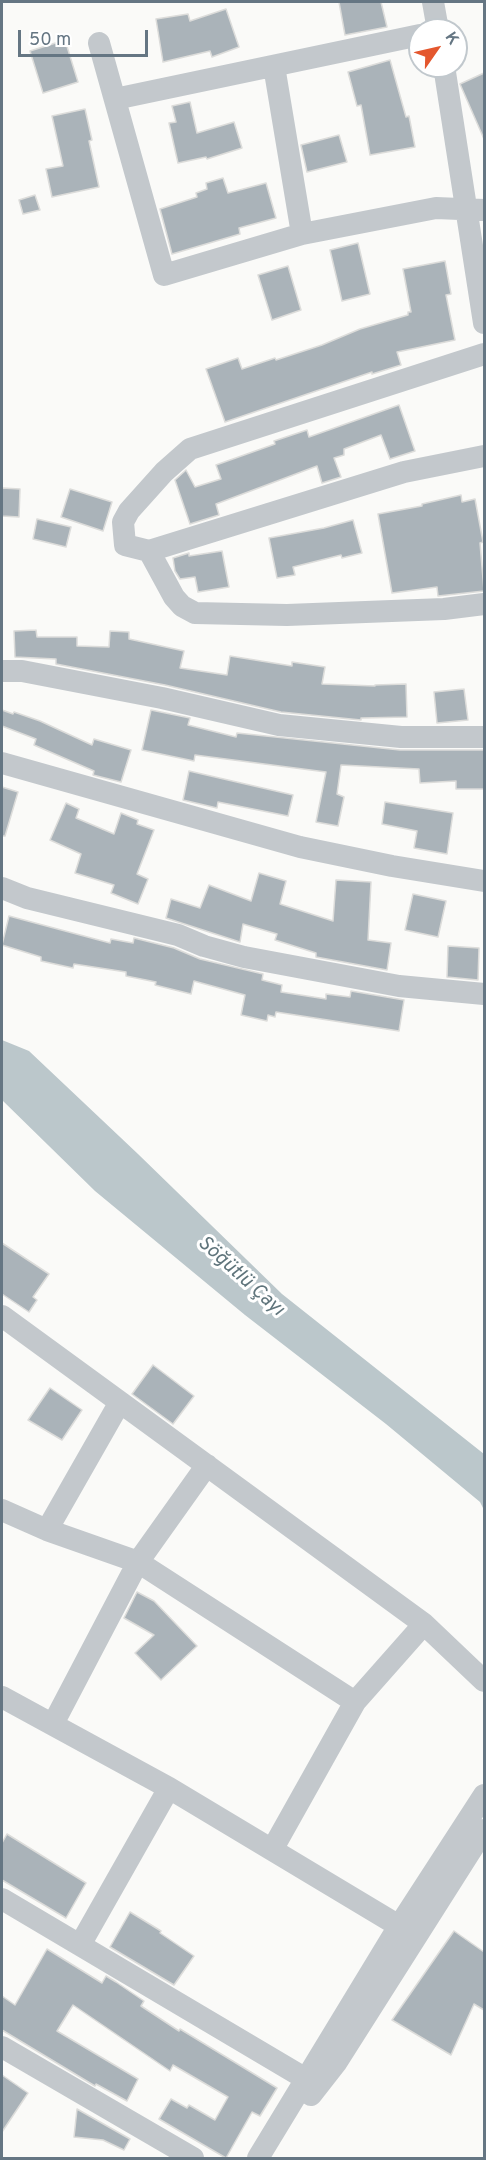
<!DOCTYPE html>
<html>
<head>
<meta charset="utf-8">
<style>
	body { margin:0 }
	#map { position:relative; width:486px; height:2160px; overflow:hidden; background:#fafaf8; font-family:Overpass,sans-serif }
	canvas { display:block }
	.frame { position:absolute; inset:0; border:3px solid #657683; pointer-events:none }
	.north { position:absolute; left:408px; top:18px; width:60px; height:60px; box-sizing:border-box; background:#fff; border:2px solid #c1c8cd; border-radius:50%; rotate:56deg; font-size:16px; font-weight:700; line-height:24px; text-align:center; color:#657683 }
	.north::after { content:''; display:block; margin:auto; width:21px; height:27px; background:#e4572e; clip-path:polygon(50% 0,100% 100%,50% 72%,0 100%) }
	.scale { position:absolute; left:18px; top:30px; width:130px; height:27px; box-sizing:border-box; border:3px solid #657683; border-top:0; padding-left:8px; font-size:18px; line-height:21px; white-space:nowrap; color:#657683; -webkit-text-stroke:4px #fff; paint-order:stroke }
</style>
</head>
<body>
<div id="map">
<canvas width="486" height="2160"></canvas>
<div class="frame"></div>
<div class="north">K</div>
<div class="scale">50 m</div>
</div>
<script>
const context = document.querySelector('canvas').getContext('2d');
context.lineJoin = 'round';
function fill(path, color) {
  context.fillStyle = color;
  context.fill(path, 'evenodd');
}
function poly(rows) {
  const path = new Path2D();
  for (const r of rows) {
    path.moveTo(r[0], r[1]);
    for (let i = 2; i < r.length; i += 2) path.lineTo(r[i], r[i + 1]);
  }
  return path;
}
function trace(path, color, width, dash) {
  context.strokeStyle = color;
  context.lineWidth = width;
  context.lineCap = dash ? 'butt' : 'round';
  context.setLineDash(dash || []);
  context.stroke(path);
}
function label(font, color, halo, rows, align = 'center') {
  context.font = font + ' Overpass,sans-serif';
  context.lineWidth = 6;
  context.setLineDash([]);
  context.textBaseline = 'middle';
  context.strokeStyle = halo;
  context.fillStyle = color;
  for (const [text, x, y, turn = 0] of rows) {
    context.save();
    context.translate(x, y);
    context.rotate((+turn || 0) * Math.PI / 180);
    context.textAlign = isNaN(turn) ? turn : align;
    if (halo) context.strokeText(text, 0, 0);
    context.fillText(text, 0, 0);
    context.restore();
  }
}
fill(poly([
	[2,1040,29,1051,138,1154,282,1294,484,1454,484,1510,480,1502,386,1424,245,1315,95,1191,2,1100]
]), '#bbc7cb');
const building = poly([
	[339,2,381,2,387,27,345,35,339,2],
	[226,9,239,47,212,57,210,51,163,62,156,19,188,14,190,21,226,9],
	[65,40,78,82,43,93,30,51,65,40],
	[390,60,406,117,409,116,415,147,370,155,361,105,357,106,348,72,390,60],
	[484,73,484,139,460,84,484,73],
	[190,102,197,133,234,122,242,148,207,159,206,157,178,163,169,123,176,122,172,106,190,102],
	[85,109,92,140,89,141,99,187,52,197,46,169,63,166,52,116,85,109],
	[339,135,347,162,307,172,301,145,339,135],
	[223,178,228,193,266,183,276,218,239,228,240,234,172,254,160,209,197,197,196,193,207,189,206,183,223,178],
	[35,195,40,210,23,214,19,200,35,195],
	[358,243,370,294,342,301,330,250,358,243],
	[445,261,451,294,446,295,455,340,397,352,401,365,372,374,372,372,225,422,206,369,238,358,242,369,275,358,276,360,322,345,360,329,408,315,408,312,411,312,403,269,445,261],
	[288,266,301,310,272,320,258,275,288,266],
	[399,405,415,451,390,459,381,435,344,449,344,455,334,458,341,477,322,483,317,466,216,504,219,515,190,524,175,480,186,470,195,487,221,479,216,465,275,444,274,441,307,430,309,437,399,405],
	[2,488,20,489,19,517,2,516,2,488],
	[70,489,112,502,103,531,61,517,70,489],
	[461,495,462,502,475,499,483,542,480,543,484,591,438,596,437,587,392,593,378,514,422,506,422,504,461,495],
	[37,519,71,527,66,547,33,539,37,519],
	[353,520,362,553,342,558,341,555,293,567,295,575,277,578,269,538,324,528,353,520],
	[222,551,229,587,198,592,195,577,180,579,175,571,173,558,189,553,189,556,222,551],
	[36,630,37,637,77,637,77,646,109,647,110,631,129,632,129,639,184,651,180,668,227,675,230,656,292,666,292,662,325,667,322,684,375,686,375,685,406,684,407,717,361,718,361,720,281,712,165,685,56,664,56,659,15,657,14,631,36,630],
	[464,689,468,720,437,723,434,692,464,689],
	[2,710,13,714,14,712,40,721,92,745,94,739,131,750,121,782,93,775,94,771,34,745,36,739,2,726,2,710],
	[151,710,190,718,188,725,236,737,237,733,400,750,484,750,484,789,456,789,456,781,420,783,419,769,341,765,337,794,344,797,338,826,316,822,326,772,195,755,194,761,142,750,151,710],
	[189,771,293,795,288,816,218,802,217,808,183,800,189,771],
	[2,787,18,792,5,836,2,836,2,787],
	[385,802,453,813,447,854,414,848,417,831,382,824,385,802],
	[66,803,79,809,76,818,114,834,121,813,138,820,137,824,154,830,137,874,148,879,138,904,111,893,114,885,75,873,81,854,50,840,66,803],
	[259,873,286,881,280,904,333,921,336,880,371,882,368,940,391,943,387,970,316,957,316,953,275,940,277,934,243,924,240,942,166,918,171,899,200,908,209,885,251,901,259,873],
	[413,894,446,901,438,937,405,930,413,894],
	[9,916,110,943,111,939,133,943,134,938,174,948,200,959,263,974,262,980,282,985,281,992,326,999,326,994,350,997,351,991,404,1000,399,1031,276,1012,275,1017,268,1015,267,1021,241,1015,245,995,194,981,191,994,155,985,156,982,126,976,126,972,74,964,73,968,41,961,41,957,2,945,9,916],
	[448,946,479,948,478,980,447,977,448,946],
	[2,1243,49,1274,33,1297,37,1300,29,1312,2,1294,2,1243],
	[153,1365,194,1396,173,1424,132,1394,153,1365],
	[50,1388,82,1410,62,1440,28,1420,50,1388],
	[137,1592,154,1601,197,1646,161,1680,135,1653,154,1635,124,1618,137,1592],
	[7,1834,86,1883,66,1918,2,1880,2,1843,7,1834],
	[130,1912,161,1931,160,1933,194,1956,174,1985,110,1947,130,1912],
	[454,1931,484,1952,484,2010,474,2004,451,2055,392,2020,454,1931],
	[47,1949,102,1983,106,1976,116,1982,144,2001,141,2006,179,2031,180,2029,277,2088,260,2116,252,2112,226,2158,159,2119,171,2099,187,2108,189,2105,215,2120,228,2097,173,2065,170,2071,73,2005,57,2031,138,2079,127,2101,96,2084,95,2086,2,2030,2,1996,15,2005,47,1949],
	[2,2075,28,2093,2,2132,2,2075],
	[77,2109,130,2139,124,2150,103,2140,74,2137,77,2109]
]);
fill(building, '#aab3b9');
trace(building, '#dcdcda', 1.5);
trace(poly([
	[433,2,438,30],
	[99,43,164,275,302,234,436,208,484,210],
	[274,66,302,234],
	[444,66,484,323],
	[115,99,420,35],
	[484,354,190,449,164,472,129,511,123,522,125,545,149,551,404,472,484,456],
	[149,551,174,597,182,606,195,613,287,615,444,609,484,604],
	[2,671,22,671,162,698,279,725,401,737,484,737],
	[2,763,300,847,392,866,484,881],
	[2,888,27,898,178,935,204,946,244,957,399,986,484,994],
	[2,1316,424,1624,484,1681],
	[2,1510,47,1530,138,1562,355,1702],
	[47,1530,120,1402],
	[2,1697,169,1788,399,1926],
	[53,1724,138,1562,207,1465],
	[272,1850,355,1702,424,1624],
	[2,1899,306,2079],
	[80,1945,169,1788],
	[2,2047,193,2158],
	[311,2095,336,2063,484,1830],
	[258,2158,399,1926,484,1795]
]), '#c3c8cc', 22);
label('italic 20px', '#60757c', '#fff', [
	["Söğütlü Çayı",240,1277,42]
]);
</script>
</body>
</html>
